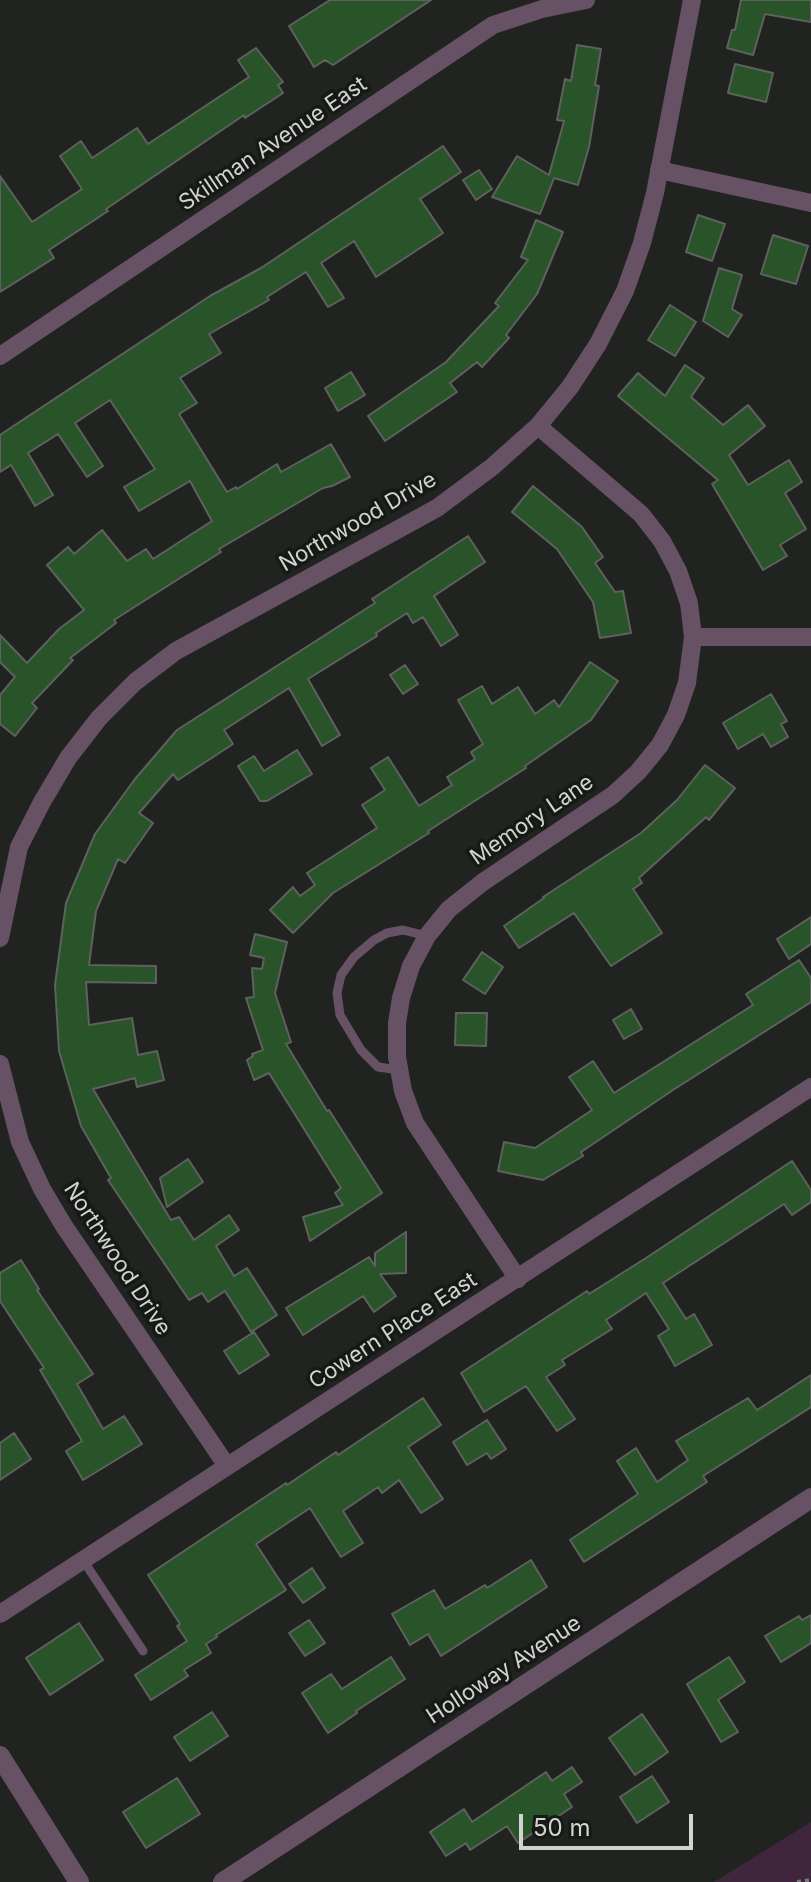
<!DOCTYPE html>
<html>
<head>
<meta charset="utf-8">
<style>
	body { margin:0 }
	#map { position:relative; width:811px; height:1882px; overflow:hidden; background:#202320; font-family:Inter,sans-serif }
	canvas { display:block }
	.scale { position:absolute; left:519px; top:1814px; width:174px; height:36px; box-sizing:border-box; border:4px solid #d2d4d2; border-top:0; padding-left:10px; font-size:24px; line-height:28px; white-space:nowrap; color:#d2d4d2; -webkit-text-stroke:6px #171917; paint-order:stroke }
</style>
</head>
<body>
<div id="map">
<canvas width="811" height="1882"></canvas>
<div class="scale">50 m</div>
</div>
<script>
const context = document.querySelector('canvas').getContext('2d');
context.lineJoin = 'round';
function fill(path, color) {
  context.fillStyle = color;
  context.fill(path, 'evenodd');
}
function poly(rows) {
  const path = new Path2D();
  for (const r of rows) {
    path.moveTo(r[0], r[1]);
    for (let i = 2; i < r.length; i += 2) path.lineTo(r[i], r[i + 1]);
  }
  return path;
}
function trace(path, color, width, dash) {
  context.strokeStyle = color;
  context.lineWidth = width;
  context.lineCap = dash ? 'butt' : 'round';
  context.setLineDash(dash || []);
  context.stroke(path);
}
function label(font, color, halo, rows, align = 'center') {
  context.font = font + ' Inter,sans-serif';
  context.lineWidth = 7;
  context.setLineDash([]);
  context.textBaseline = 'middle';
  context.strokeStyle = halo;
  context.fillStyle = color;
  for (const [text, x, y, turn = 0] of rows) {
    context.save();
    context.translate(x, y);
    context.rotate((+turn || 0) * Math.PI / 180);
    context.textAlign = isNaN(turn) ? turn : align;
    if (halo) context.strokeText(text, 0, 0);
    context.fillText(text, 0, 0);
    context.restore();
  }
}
fill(poly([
	[811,1822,811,1882,714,1882]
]), '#3f263d');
const building = poly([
	[330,0,431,0,333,65,325,60,314,67,289,26,330,0],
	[741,0,811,0,811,22,765,14,753,55,727,48,732,30,735,30,741,0],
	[577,45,601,49,595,85,599,86,589,147,578,185,554,178,540,214,492,197,517,156,549,175,564,121,557,120,565,79,571,81,577,45],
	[256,48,283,82,278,85,283,93,245,118,244,115,106,209,108,211,49,250,54,258,0,292,0,176,32,222,82,189,60,156,81,141,92,158,137,128,148,144,249,77,238,60,256,48],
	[735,64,773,73,766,102,728,93,735,64],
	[443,146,461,172,420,199,443,233,376,277,354,241,321,263,344,298,328,307,306,272,267,297,269,300,209,334,221,353,180,378,197,403,179,414,227,492,236,487,237,489,277,464,281,472,331,444,350,477,332,486,323,488,219,549,221,552,114,620,116,623,70,658,73,660,32,703,37,708,15,736,0,724,0,695,15,677,0,662,0,635,27,663,59,629,84,610,47,565,68,547,74,554,102,530,127,561,146,549,153,559,212,521,190,481,139,511,124,487,155,469,110,400,75,423,103,466,87,477,58,434,28,453,53,495,35,506,11,465,0,472,0,435,210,296,261,268,443,146],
	[479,170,492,189,476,200,463,180,479,170],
	[698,215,725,224,712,261,686,252,698,215],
	[536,220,563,232,537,294,506,335,509,338,482,367,477,362,450,383,457,392,385,441,368,416,446,362,499,306,495,303,528,260,521,257,536,220],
	[773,235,808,246,796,284,761,274,773,235],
	[719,268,742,275,732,309,742,315,728,337,703,321,719,268],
	[670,305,696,322,675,356,648,340,670,305],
	[685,365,704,378,691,397,723,425,748,405,765,426,729,455,748,485,789,460,802,482,785,493,806,529,780,545,787,556,763,570,712,484,718,480,618,396,638,373,665,396,685,365],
	[351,372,365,395,338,411,325,388,351,372],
	[533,486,582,527,603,557,595,563,615,592,623,591,631,633,600,638,593,602,557,549,512,512,533,486],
	[468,536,485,562,434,596,458,635,441,646,423,617,413,623,407,613,376,633,377,636,308,679,340,735,322,746,289,688,224,730,233,744,178,780,173,774,139,813,153,823,125,863,118,859,96,911,89,965,156,966,156,983,86,982,89,1025,132,1018,138,1055,157,1051,164,1080,137,1087,135,1078,93,1089,171,1220,179,1217,194,1240,229,1215,239,1230,216,1246,234,1276,247,1268,277,1315,251,1332,225,1291,208,1302,202,1293,189,1300,108,1180,111,1178,81,1126,59,1051,55,985,66,903,95,834,135,779,177,730,375,603,372,599,468,536],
	[590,662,618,681,591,720,525,766,526,768,428,831,429,833,333,893,293,933,270,910,293,887,300,896,315,885,307,873,377,828,362,805,385,790,371,768,388,757,419,806,452,785,447,777,475,759,471,752,483,744,458,700,482,686,492,704,518,687,535,714,554,700,559,707,590,662],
	[405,665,418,684,403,694,390,675,405,665],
	[771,694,787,721,781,724,788,737,771,747,763,734,738,749,723,723,771,694],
	[297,750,312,774,267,801,260,801,238,766,254,756,264,771,297,750],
	[705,765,735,788,709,820,706,817,639,878,642,883,633,889,662,933,611,966,574,913,519,948,504,926,544,898,543,897,641,833,677,800,705,765],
	[811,917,811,944,789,959,777,939,811,917],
	[255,934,287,942,275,993,291,1042,286,1044,327,1111,329,1110,382,1193,310,1241,303,1217,343,1205,335,1193,341,1188,269,1073,254,1080,247,1060,253,1056,252,1054,263,1050,246,998,254,997,252,968,262,969,264,958,250,955,255,934],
	[482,952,503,967,485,994,463,980,482,952],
	[799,960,811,978,811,1002,673,1090,581,1152,583,1156,543,1180,498,1171,504,1142,535,1148,592,1110,569,1077,593,1061,614,1093,753,1005,746,994,799,960],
	[631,1009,642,1029,624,1039,613,1020,631,1009],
	[456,1013,487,1013,486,1046,455,1045,456,1013],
	[188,1159,203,1182,167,1207,160,1178,188,1159],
	[792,1161,811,1190,811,1202,792,1215,784,1204,663,1283,686,1319,694,1314,712,1345,675,1366,658,1336,669,1329,646,1293,606,1320,612,1329,562,1360,565,1365,546,1377,575,1419,557,1431,526,1386,484,1412,461,1373,587,1291,589,1294,646,1258,792,1161],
	[406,1232,406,1273,380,1274,396,1296,374,1312,363,1296,303,1335,286,1308,369,1257,375,1266,375,1253,406,1232],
	[21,1260,39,1289,37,1290,93,1374,77,1384,103,1429,124,1416,142,1444,83,1480,66,1451,82,1441,40,1370,44,1368,0,1301,0,1273,21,1260],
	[254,1332,269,1355,239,1374,224,1351,254,1332],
	[811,1375,811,1407,703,1476,707,1482,584,1562,570,1540,638,1494,617,1461,636,1448,657,1482,688,1460,676,1441,748,1398,757,1410,811,1375],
	[423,1398,441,1425,408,1447,443,1499,421,1513,399,1480,382,1493,378,1487,343,1511,363,1543,341,1557,310,1508,256,1544,286,1590,216,1635,217,1637,206,1644,211,1653,184,1670,188,1676,151,1700,135,1675,187,1641,177,1626,180,1624,148,1575,286,1483,287,1485,336,1452,338,1455,423,1398],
	[487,1420,506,1449,491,1459,487,1453,467,1465,453,1442,487,1420],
	[14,1433,31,1459,0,1480,0,1443,14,1433],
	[531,1560,547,1587,441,1656,428,1634,410,1645,392,1614,434,1590,445,1609,485,1585,487,1588,531,1560],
	[312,1568,325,1588,303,1603,289,1584,312,1568],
	[811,1615,811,1643,781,1662,765,1636,799,1616,802,1620,811,1615],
	[309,1620,325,1643,305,1656,289,1633,309,1620],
	[79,1623,103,1660,50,1695,26,1658,79,1623],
	[391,1657,405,1679,356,1711,357,1713,328,1733,302,1693,331,1674,342,1689,391,1657],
	[729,1657,745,1682,718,1700,738,1732,721,1742,687,1684,729,1657],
	[212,1712,228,1736,190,1761,174,1737,212,1712],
	[642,1714,668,1752,635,1775,609,1738,642,1714],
	[572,1767,582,1782,564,1794,572,1807,518,1843,507,1826,470,1850,466,1843,446,1856,430,1832,464,1809,472,1822,546,1772,552,1781,572,1767],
	[652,1776,669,1802,637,1823,620,1797,652,1776],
	[177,1778,200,1814,146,1848,123,1812,177,1778]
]);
fill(building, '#295328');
trace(building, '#5e615e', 2);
trace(poly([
	[797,1882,811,1880]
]), '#787b78', 4, [4, 4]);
trace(poly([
	[399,1070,378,1067,361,1050,340,1015,337,993,341,975,354,957,374,940,387,933,403,930,427,936],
	[83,1560,143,1651]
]), '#665264', 9);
trace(poly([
	[659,170,811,203],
	[0,356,493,25,542,9,586,0],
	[693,637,811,637],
	[0,938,19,847,42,802,68,758,99,718,135,682,176,651,437,508,492,467,538,426,570,387,598,344,625,291,642,243,655,193,692,0],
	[0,1064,20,1142,42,1189,64,1226,227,1466],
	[518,1279,415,1123,403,1091,397,1057,397,1023,401,998,411,966,427,936,449,909,483,882,613,795,638,772,660,745,676,715,687,683,693,637,689,603,678,571,662,541,641,514,538,426],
	[0,1614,811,1087]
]), '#665264', 18);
trace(poly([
	[0,1756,79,1882],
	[223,1882,811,1498]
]), '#665264', 20);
label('22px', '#d2d4d2', '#171917', [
	["Skillman Avenue East",273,144,-34],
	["Northwood Drive",358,522,-30],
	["Memory Lane",532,820,-34],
	["Northwood Drive",117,1259,57],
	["Cowern Place East",393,1331,-33],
	["Holloway Avenue",504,1670,-33]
]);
</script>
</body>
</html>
